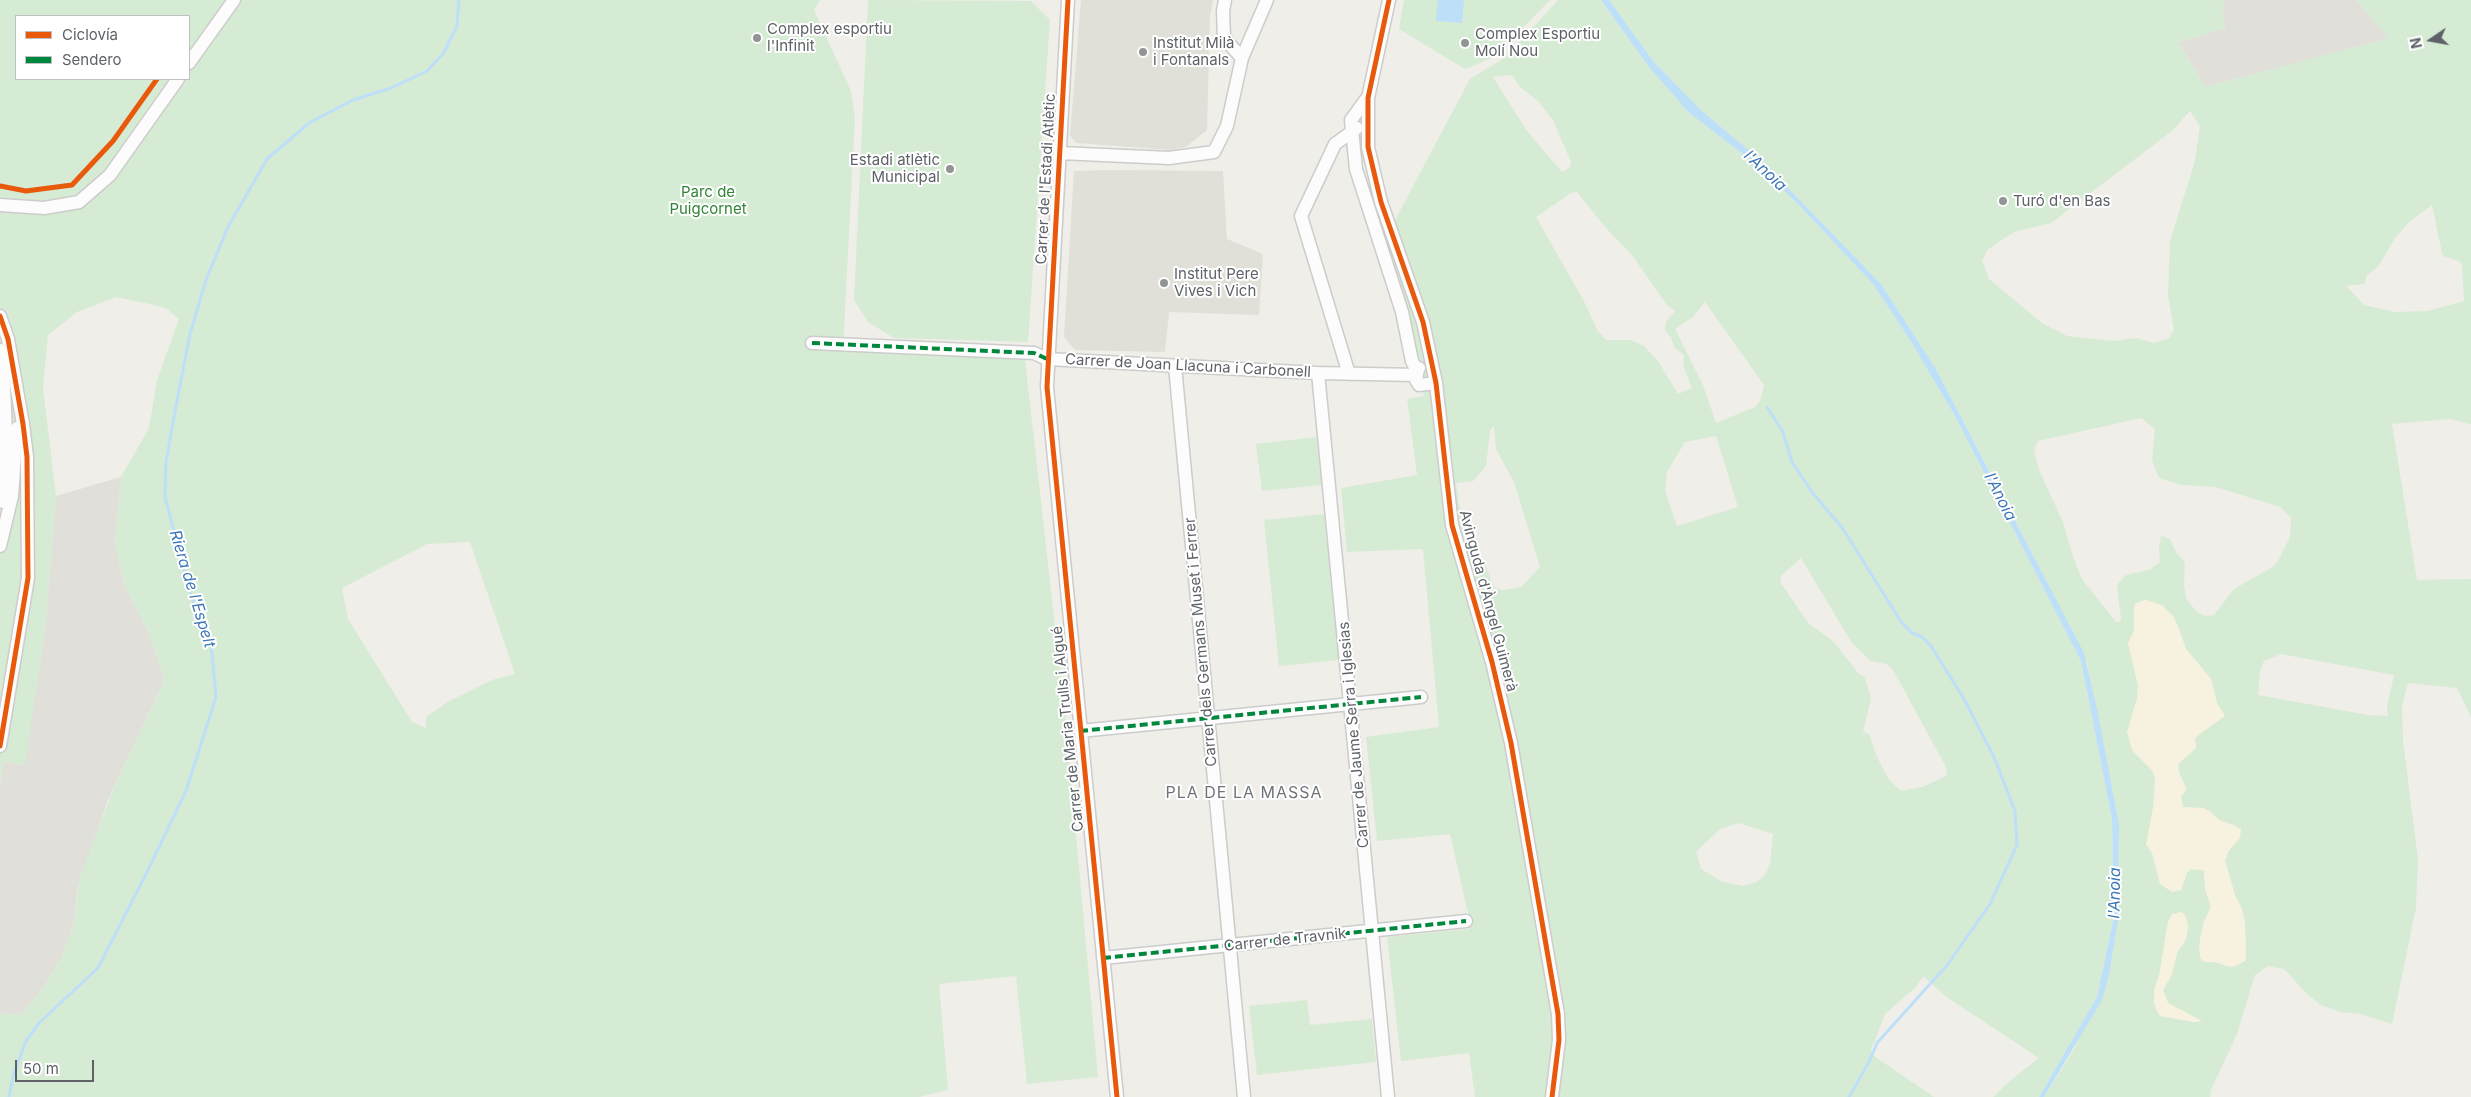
<!DOCTYPE html>
<html>
<head>
<meta charset="utf-8">
<style>
	body { margin:0 }
	#map { position:relative; width:2471px; height:1097px; overflow:hidden; background:#efeee9; font-family:Inter,sans-serif }
	canvas { display:block }
	.legend { position:absolute; left:15px; top:15px; width:175px; height:65px; box-sizing:border-box; background:#fff; border:1px solid #bfc0c3; margin:0; padding:6px 9px; list-style:none; font-size:15px; color:#5e6268 }
	.legend li { display:flex; align-items:center; gap:10px; height:25px }
	.legend b { width:25px; border:1px solid #bfc0c3 }
	.north { position:absolute; left:2406px; top:15px; width:50px; height:50px; -webkit-text-stroke:4px #fff; paint-order:stroke; rotate:258deg; font-size:14px; font-weight:700; line-height:20px; text-align:center; color:#5e6268 }
	.north::after { content:''; display:block; margin:auto; width:18px; height:22px; background:#5e6268; clip-path:polygon(50% 0,100% 100%,50% 72%,0 100%) }
	.scale { position:absolute; left:15px; top:1060px; width:79px; height:22px; box-sizing:border-box; border:2px solid #5e6268; border-top:0; padding-left:6px; font-size:15px; line-height:18px; white-space:nowrap; color:#5e6268; -webkit-text-stroke:4px #fff; paint-order:stroke }
</style>
</head>
<body>
<div id="map">
<canvas width="2471" height="1097"></canvas>
<ul class="legend">
<li><b style="height:6px;background:#e8590c"></b>Ciclovía</li>
<li><b style="height:6px;background:#00873e"></b>Sendero</li>
</ul>
<div class="north">N</div>
<div class="scale">50 m</div>
</div>
<script>
const context = document.querySelector('canvas').getContext('2d');
context.lineJoin = 'round';
function fill(path, color) {
  context.fillStyle = color;
  context.fill(path, 'evenodd');
}
function poly(rows) {
  const path = new Path2D();
  for (const r of rows) {
    path.moveTo(r[0], r[1]);
    for (let i = 2; i < r.length; i += 2) path.lineTo(r[i], r[i + 1]);
  }
  return path;
}
function trace(path, color, width, dash) {
  context.strokeStyle = color;
  context.lineWidth = width;
  context.lineCap = dash ? 'butt' : 'round';
  context.setLineDash(dash || []);
  context.stroke(path);
}
function label(font, color, halo, rows, align = 'center') {
  context.font = font + ' Inter,sans-serif';
  context.lineWidth = 4;
  context.setLineDash([]);
  context.textBaseline = 'middle';
  context.strokeStyle = halo;
  context.fillStyle = color;
  for (const [text, x, y, turn = 0] of rows) {
    context.save();
    context.translate(x, y);
    context.rotate((+turn || 0) * Math.PI / 180);
    context.textAlign = isNaN(turn) ? turn : align;
    if (halo) context.strokeText(text, 0, 0);
    context.fillText(text, 0, 0);
    context.restore();
  }
}
fill(poly([
	[2225,0,2356,0,2390,38,2205,87,2178,42,2226,28,2222,11],
	[121,477,115,544,124,584,147,629,165,679,108,800,78,887,74,923,62,956,44,987,21,1015,0,1013,0,785,4,761,24,765,45,630,56,496]
]), '#e0dfda');
fill(poly([
	[1081,0,1213,0,1210,16,1207,130,1186,147,1170,150,1077,143,1070,136],
	[1107,170,1223,171,1227,239,1263,254,1259,315,1169,312,1165,352,1075,350,1064,337,1074,171]
]), '#e0dfd8');
fill(poly([
	[0,0,820,0,814,10,851,91,855,118,843,349,1025,360,1066,724,1098,1077,1027,1084,1016,976,939,984,948,1090,919,1097,0,1097,0,1013,21,1015,44,987,62,956,74,923,80,876,113,790,165,679,147,629,124,584,115,544,121,477,149,428,157,380,179,319,167,309,159,306,116,297,77,312,48,335,43,388,56,496,45,630,25,765,4,761,0,785],
	[16,16,189,16,189,79,16,79],
	[470,542,515,674,492,680,449,701,426,717,426,728,412,722,348,619,342,588,427,544],
	[868,0,1031,1,1050,20,1028,342,894,338,868,322,854,300],
	[1404,0,1550,0,1494,57,1465,69,1399,29],
	[1558,0,1601,0,1649,67,1688,112,1757,165,1797,203,1873,284,1910,340,1955,416,2081,661,2112,819,2114,917,2097,997,2039,1097,1993,1097,2005,1085,2039,1058,1948,998,1923,976,1916,987,1885,1014,1871,1050,1874,1056,1934,1097,1475,1097,1469,1053,1401,1061,1387,937,1469,929,1468,913,1450,834,1377,841,1366,737,1439,727,1423,549,1347,552,1341,488,1417,475,1407,399,1424,396,1386,237,1470,79,1506,57],
	[1512,75,1520,87,1538,101,1553,120,1571,162,1570,167,1562,172,1527,131,1493,77],
	[1577,192,1605,227,1632,255,1667,305,1675,311,1666,322,1665,330,1671,337,1674,347,1684,355,1683,365,1692,388,1678,394,1658,361,1644,346,1631,340,1606,340,1597,330,1586,305,1536,217,1571,193],
	[1705,302,1764,385,1760,401,1755,407,1716,423,1703,385,1675,329,1693,317],
	[1494,426,1496,449,1514,482,1540,567,1521,587,1503,590,1497,589,1493,585,1485,564,1473,566,1465,542,1456,483,1473,481,1482,471,1486,466,1490,431],
	[1716,436,1738,507,1677,526,1665,491,1667,472,1685,442],
	[1801,558,1852,643,1871,661,1887,664,1893,670,1946,767,1947,774,1944,777,1922,787,1901,791,1888,778,1877,757,1869,734,1863,732,1871,699,1865,677,1859,674,1833,641,1809,624,1780,582,1782,575],
	[1739,823,1773,834,1770,864,1765,875,1757,882,1743,886,1723,882,1701,869,1696,852,1720,829],
	[1609,0,2225,0,2222,11,2226,28,2178,42,2205,87,2389,38,2356,0,2471,0,2471,424,2450,419,2392,424,2417,580,2471,579,2471,717,2457,688,2408,683,2402,706,2403,741,2418,859,2416,908,2392,1024,2360,1014,2340,1012,2321,1005,2308,995,2284,969,2268,966,2255,975,2237,1034,2211,1090,2210,1097,2044,1097,2073,1051,2109,975,2118,922,2119,824,2087,663,2028,545,1936,369,1881,284,1765,164,1701,110,1654,62],
	[2190,111,2200,126,2195,161,2170,241,2168,295,2174,330,2169,338,2155,343,2136,338,2113,341,2067,336,2042,323,1989,279,1982,261,1987,250,2014,232,2051,223,2172,131],
	[2432,205,2442,253,2445,257,2459,261,2462,265,2464,301,2428,311,2394,312,2364,305,2346,286,2364,284,2367,275,2378,267,2395,238,2410,221],
	[2141,418,2155,429,2152,460,2159,478,2181,485,2216,487,2280,507,2291,518,2290,537,2278,561,2271,568,2234,589,2214,615,2205,616,2197,612,2186,599,2184,584,2185,563,2176,552,2170,539,2161,536,2159,549,2160,562,2149,570,2126,575,2117,585,2121,618,2120,622,2116,622,2082,579,2073,557,2063,522,2039,470,2034,450,2038,441],
	[2146,600,2163,606,2178,626,2186,649,2211,679,2217,703,2224,716,2197,736,2195,739,2196,748,2179,763,2178,768,2186,790,2180,797,2183,807,2209,810,2219,820,2237,826,2225,861,2235,895,2242,909,2245,924,2246,960,2238,965,2229,967,2215,962,2206,962,2199,952,2200,939,2211,906,2205,889,2204,870,2191,869,2187,872,2181,890,2160,884,2150,847,2155,778,2152,770,2132,750,2130,722,2137,699,2138,685,2128,643,2134,631,2134,607,2141,601],
	[2281,654,2394,675,2387,707,2388,716,2368,715,2258,695,2260,671,2264,661],
	[2185,915,2188,925,2186,940,2177,953,2172,974,2163,990,2168,1003,2201,1021,2195,1022,2164,1017,2160,1016,2155,1008,2168,922],
	[1316,437,1322,485,1262,491,1256,444],
	[1325,514,1340,660,1279,666,1264,520],
	[1307,1000,1310,1025,1372,1019,1376,1062,1257,1075,1249,1006]
]), '#d6ebd4');
fill(poly([
	[2146,600,2163,606,2174,617,2186,649,2211,679,2217,703,2225,716,2197,736,2195,739,2196,748,2179,763,2178,768,2180,777,2185,785,2186,790,2181,797,2183,807,2204,808,2219,820,2241,829,2240,838,2228,852,2225,861,2235,895,2242,909,2245,924,2246,960,2234,967,2215,962,2206,962,2202,961,2200,957,2200,939,2204,921,2211,906,2205,889,2204,870,2191,869,2187,872,2181,890,2172,892,2160,884,2154,855,2146,845,2155,797,2155,778,2152,770,2132,750,2127,732,2137,699,2138,685,2128,643,2134,631,2134,607,2136,603],
	[2182,912,2185,915,2188,925,2187,936,2177,953,2172,974,2163,990,2168,1003,2202,1021,2195,1022,2160,1016,2154,1003,2154,990,2159,976,2168,922,2172,914]
]), '#f7f1df');
fill(poly([
	[1438,0,1464,0,1462,23,1436,21],
	[1601,0,1609,0,1654,62,1701,110,1765,164,1881,284,1936,369,2084,653,2097,709,2119,824,2118,922,2109,975,2102,1000,2044,1097,2039,1097,2097,997,2114,917,2112,819,2081,661,1955,416,1910,340,1873,284,1797,203,1757,165,1688,112,1649,67]
]), '#bddff8');
trace(poly([
	[1767,407,1783,432,1792,462,1812,492,1843,529,1900,620,1912,633,1922,637,1931,646,1964,699,1994,757,2015,811,2017,845,1990,904,1948,964,1877,1043,1869,1062,1849,1097],
	[9,1097,13,1076,26,1041,39,1023,98,968,147,872,186,791,216,697,211,644,191,595,165,497,166,463,176,406,190,334,206,280,228,227,267,159,309,123,353,100,391,88,427,71,443,54,457,26,459,0]
]), '#bddff8', 3);
const minor = poly([
	[1068,0,1047,387,1117,1097],
	[1225,0,1223,11,1224,38,1242,58],
	[1389,0,1368,98,1368,147,1381,202,1423,322,1436,383,1452,525,1492,662,1511,743,1558,1014,1559,1040,1552,1097],
	[189,63,234,0],
	[1367,98,1351,120,1356,169,1402,312,1412,361,1415,367,1419,368],
	[1060,153,1169,158,1214,152,1227,126,1242,58,1267,0],
	[0,205,44,208,79,202,110,175,178,79],
	[0,316,8,339,23,424,27,457,28,578,0,746],
	[812,343,1034,353,1047,359,1318,373,1416,375],
	[0,350,4,387,6,433,3,502],
	[1175,366,1244,1097],
	[1418,369,1416,380,1419,385,1436,383],
	[1318,373,1388,1097],
	[1349,374,1301,216,1335,144,1357,128],
	[0,546,12,496,17,428],
	[1080,731,1421,697],
	[1103,958,1466,921]
]);
trace(minor, '#cccccb', 15);
trace(minor, '#fdfcfc', 12);
trace(poly([
	[1752,161,1758,154],
	[812,343,1034,353,1047,359],
	[1080,731,1421,697],
	[1103,958,1466,921]
]), '#00873e', 4, [8, 4]);
trace(poly([
	[1068,0,1047,387,1117,1097],
	[1389,0,1368,98,1368,147,1381,202,1423,322,1436,383,1452,525,1492,662,1511,743,1558,1014,1559,1040,1552,1097],
	[0,186,26,191,72,185,113,141,157,79],
	[0,316,8,339,23,424,27,457,28,578,0,746]
]), '#e8590c', 5);
for (const [x, y, r, color] of [
	[757,38,5,"#919395"],
	[1465,43,5,"#919395"],
	[1143,52,5,"#919395"],
	[950,169,5,"#919395"],
	[2003,201,5,"#919395"],
	[1164,283,5,"#919395"]
]) {
  const dot = new Path2D();
  dot.arc(x, y, r, 0, 2 * Math.PI);
  context.fillStyle = color;
  context.fill(dot);
  trace(dot, '#fff', 2);
}
label('15px', '#5e6268', '#fff', [
	["Complex esportiu",767,29],
	["l'Infinit",767,46],
	["Complex Esportiu",1475,34],
	["Molí Nou",1475,51],
	["Institut Milà",1153,43],
	["i Fontanals",1153,60],
	["Estadi atlètic",940,160,"right"],
	["Municipal",940,177,"right"],
	["Turó d'en Bas",2013,201],
	["Institut Pere",1174,274],
	["Vives i Vich",1174,291]
], 'left');
label('15px', '#5e6268', '#fff', [
	["Carrer de l'Estadi Atlètic",1046,179,-87],
	["Carrer de Joan Llacuna i Carbonell",1188,366,3],
	["Avinguda d'Àngel Guimerà",1488,601,75],
	["Carrer dels Germans Muset i Ferrer",1201,642,-95],
	["Carrer de Maria Trulls i Algué",1068,729,-96],
	["Carrer de Jaume Serra i Iglesias",1354,735,-95],
	["Carrer de Travnik",1285,940,-6]
]);
label('15px', '#308435', '#fff', [
	["Parc de",708,192],
	["Puigcornet",708,209]
]);
label('italic 16px', '#3e78b8', '#fff', [
	["l'Anoia",1765,171,43],
	["l'Anoia",2000,497,63],
	["Riera de l'Espelt",192,589,73],
	["l'Anoia",2115,893,-89]
]);
context.letterSpacing = '1px';
label('16px', '#6f747a', '#fff', [
	["PLA DE LA MASSA",1244,793]
]);
context.letterSpacing = '0px';
</script>
</body>
</html>
